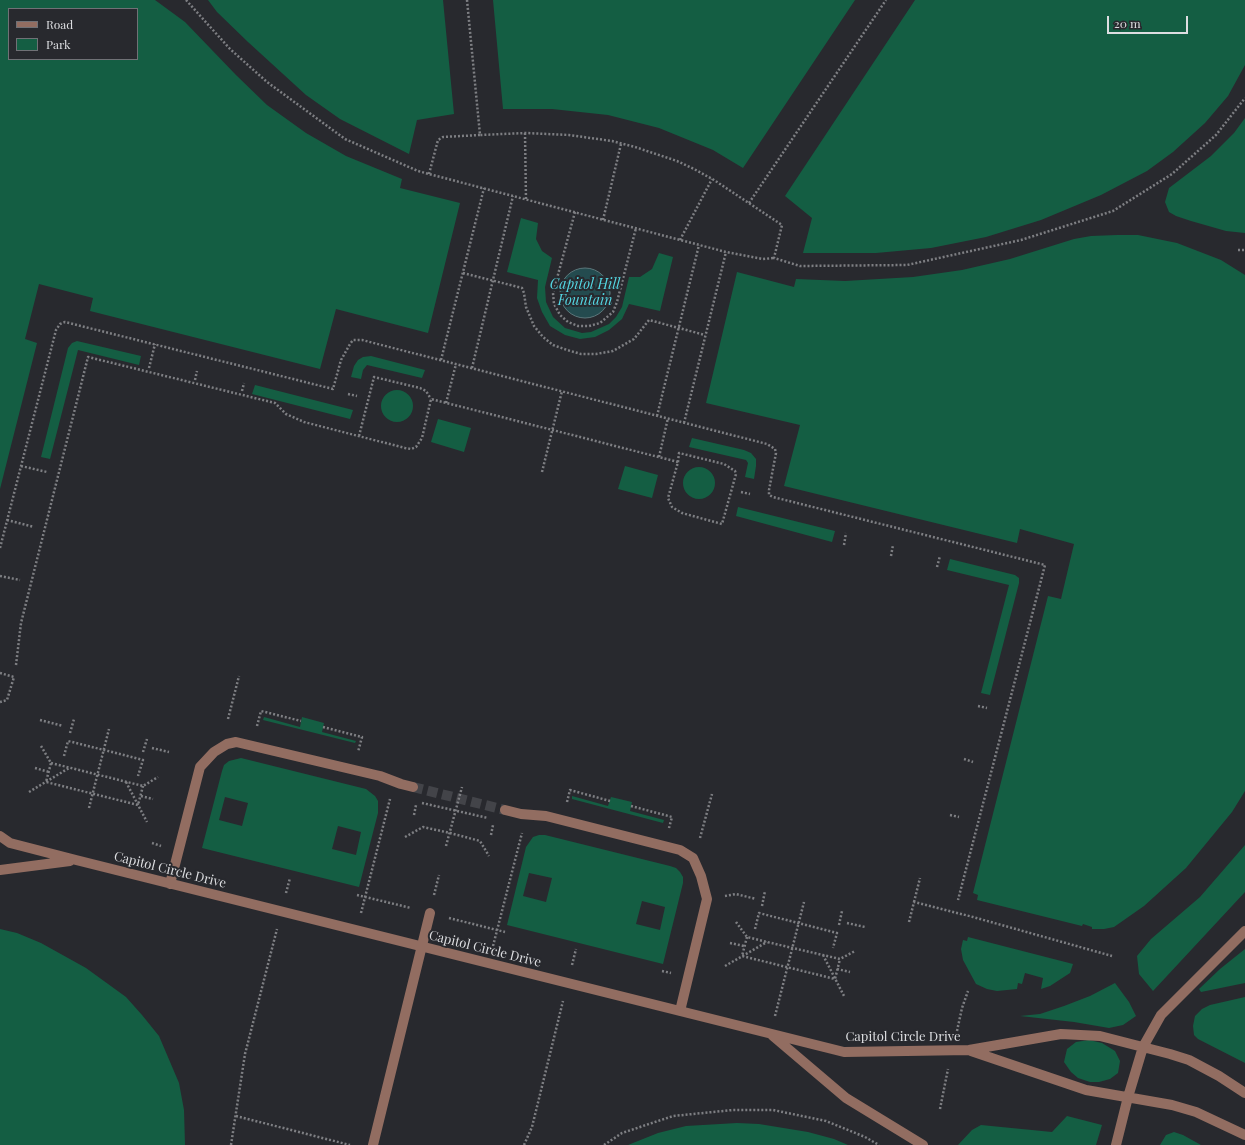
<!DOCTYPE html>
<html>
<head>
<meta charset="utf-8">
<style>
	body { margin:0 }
	#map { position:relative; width:1245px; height:1145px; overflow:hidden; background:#28292e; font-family:"Playfair Display",serif }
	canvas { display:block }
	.legend { position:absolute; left:8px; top:8px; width:130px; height:52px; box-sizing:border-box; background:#28292e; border:1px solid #707176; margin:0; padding:5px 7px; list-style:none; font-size:12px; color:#dddee1 }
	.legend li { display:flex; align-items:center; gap:8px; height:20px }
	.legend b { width:20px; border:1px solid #707176 }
	.scale { position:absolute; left:1107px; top:16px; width:81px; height:18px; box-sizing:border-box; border:2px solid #dddee1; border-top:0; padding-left:5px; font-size:12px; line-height:14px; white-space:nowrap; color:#dddee1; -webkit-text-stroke:3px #28292e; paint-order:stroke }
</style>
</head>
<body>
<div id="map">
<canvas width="1245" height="1145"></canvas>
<ul class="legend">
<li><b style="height:5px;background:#926d61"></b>Road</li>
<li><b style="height:11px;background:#145e43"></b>Park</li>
</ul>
<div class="scale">20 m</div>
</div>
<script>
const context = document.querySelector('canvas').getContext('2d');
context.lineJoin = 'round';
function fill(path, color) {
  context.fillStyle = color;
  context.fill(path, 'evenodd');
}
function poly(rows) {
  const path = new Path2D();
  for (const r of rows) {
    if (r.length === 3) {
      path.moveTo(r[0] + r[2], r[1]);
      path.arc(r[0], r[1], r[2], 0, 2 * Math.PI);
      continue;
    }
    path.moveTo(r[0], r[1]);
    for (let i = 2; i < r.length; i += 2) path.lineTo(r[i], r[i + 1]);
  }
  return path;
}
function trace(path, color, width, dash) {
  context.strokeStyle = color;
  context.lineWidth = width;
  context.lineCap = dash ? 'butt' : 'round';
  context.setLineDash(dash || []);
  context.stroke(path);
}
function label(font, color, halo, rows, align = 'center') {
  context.font = font + ' "Playfair Display",serif';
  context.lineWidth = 4;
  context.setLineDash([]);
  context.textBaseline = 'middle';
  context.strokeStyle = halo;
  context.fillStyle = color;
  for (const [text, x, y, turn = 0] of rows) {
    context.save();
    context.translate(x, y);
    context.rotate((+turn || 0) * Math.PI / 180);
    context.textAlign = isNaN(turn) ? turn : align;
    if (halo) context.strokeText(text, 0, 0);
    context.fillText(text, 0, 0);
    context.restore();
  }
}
fill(poly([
	[0,0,155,0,185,22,236,75,267,105,306,133,346,156,402,179,400,188,460,203,428,333,336,309,320,369,90,311,93,298,39,284,25,339,37,343,0,489],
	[9,9,137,9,137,59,9,59],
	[208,0,443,0,454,114,417,120,409,154,340,119,306,95,248,42,217,12],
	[493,0,855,0,743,168,713,150,659,128,608,115,552,109,503,109],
	[915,0,1245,0,1245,65,1228,96,1205,123,1173,152,1147,171,1101,195,1041,220,986,237,931,248,876,253,803,253,812,218,785,196],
	[1245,118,1245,233,1226,231,1191,221,1176,216,1169,212,1165,202,1169,188,1211,156,1234,133],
	[521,218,538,223,536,239,542,251,552,258,545,287,546,302,553,317,565,328,582,333,591,332,609,324,616,317,622,307,629,277,640,277,652,269,659,253,673,257,660,311,629,304,622,319,609,330,595,337,580,339,565,335,550,326,542,312,537,298,538,280,507,272],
	[1117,235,1138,235,1177,243,1221,260,1245,275,1245,791,1232,812,1186,868,1144,906,1114,927,1104,929,1092,929,1092,927,1083,924,1082,926,977,900,978,895,973,893,1048,596,1061,599,1074,544,1020,529,1017,543,784,486,800,425,706,403,737,272,794,287,796,279,845,281,913,277,962,270,1010,259,1074,239,1091,236],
	[77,341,141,356,139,365,78,350,50,459,41,457,68,348,72,343],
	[371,356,425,370,422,378,367,365,363,370,361,379,351,377,354,366,358,360,363,357],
	[255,385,353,410,350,419,252,394],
	[397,406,16],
	[438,419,471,428,464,452,431,442],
	[692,438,744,450,751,453,756,459,756,466,754,479,745,477,748,463,746,460,689,447],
	[625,466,658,475,652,498,618,489],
	[699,483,16],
	[738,507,835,531,832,542,736,516],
	[950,559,1015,575,1019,578,1019,583,990,695,981,693,1009,585,947,570],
	[264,717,300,727,302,717,324,723,322,732,356,741,355,743,263,720],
	[241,758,366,789,375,796,378,801,378,813,359,887,202,848,222,771,224,765,229,761],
	[225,797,248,803,242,826,219,820],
	[338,826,361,832,356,855,332,849],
	[572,796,608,806,611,797,632,802,630,811,664,820,663,823,572,799],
	[539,835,545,835,670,866,676,868,680,872,683,877,683,883,663,964,507,925,526,847,533,837],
	[529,873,552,878,546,902,523,896],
	[642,901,665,907,660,930,636,924],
	[1245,845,1245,892,1153,991,1139,974,1137,956,1151,939,1200,897],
	[0,929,17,933,41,943,86,968,126,997,142,1015,159,1036,179,1083,184,1110,185,1145,0,1145],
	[968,937,1073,964,1070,973,1050,986,1041,989,1043,978,1025,973,1022,984,1018,983,1017,989,997,991,987,989,976,984,963,960,961,949,963,940,967,941],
	[1245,949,1245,983,1201,992,1199,989,1220,969],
	[1115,983,1129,1002,1136,1016,1123,1025,1109,1028,1074,1022,1020,1016,1040,1014,1064,1006,1090,996],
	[1245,997,1245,1063,1198,1039,1194,1035,1193,1026,1195,1016,1202,1009,1210,1005],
	[1089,1040,1102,1043,1115,1051,1120,1061,1118,1073,1110,1079,1099,1082,1090,1082,1078,1078,1071,1072,1064,1062,1067,1049,1076,1042],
	[1067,1116,1102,1125,1096,1145,958,1145,972,1130,981,1125,1052,1132],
	[737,1123,759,1124,808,1132,834,1139,848,1145,628,1145,658,1133,686,1126],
	[1174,1132,1183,1135,1201,1145,1160,1145,1166,1135]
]), '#145e43');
const water = poly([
	[585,293,25]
]);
fill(water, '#244b4f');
trace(water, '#5c777b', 1);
trace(poly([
	[413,787,505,810]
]), '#434449', 10, [10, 5]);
trace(poly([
	[186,0,230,49,267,82,345,139,418,171,429,174,726,252,763,259,774,258],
	[467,0,480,135,526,133,569,135,612,141,635,147,677,161,694,169,714,180,782,225,774,258,800,266,907,265,1021,240,1113,211,1172,174,1216,135,1245,98],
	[525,133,526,200],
	[429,174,438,140,443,137,480,135],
	[749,203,886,0],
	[575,212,553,293,554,304,560,315,568,322,578,326,589,326,600,323,613,312,617,302,636,228],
	[603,220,621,144],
	[680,240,712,179],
	[1238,250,1245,250],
	[463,273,522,288,524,293,526,307,534,326,543,337,553,345,567,350,581,354,596,354,613,351,634,339,649,320,705,335],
	[441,360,484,188],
	[149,368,155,344],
	[472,368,513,196],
	[195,380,197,371],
	[242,391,244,383],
	[348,394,357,396],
	[446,403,456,364],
	[657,416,699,245],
	[684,423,726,252],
	[359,436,374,377,420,388,426,391,431,399],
	[659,457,668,418],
	[21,466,47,472],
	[542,472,562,391],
	[741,492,750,494],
	[7,520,34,527],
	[844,545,846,533],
	[0,548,56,330,60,324,65,322,333,389,341,360,350,344,353,340,362,340,767,444,775,449,776,453,769,490,769,495,773,497,1045,565,958,900],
	[891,556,893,545],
	[937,567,940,556],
	[0,576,20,580],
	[16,665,21,623,88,357,275,403,286,414,304,422,405,448,411,449,416,447,422,438,431,399,678,462,668,498,672,507,682,513,722,524,736,474,735,471,724,464,679,453,678,462],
	[0,673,14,677,7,700,0,702],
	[978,706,987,708],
	[228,719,239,676],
	[40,720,63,726],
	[257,726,261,711,301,721],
	[323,727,362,737,358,752],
	[70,733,74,719],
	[41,746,51,763,46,782,138,805,143,786],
	[152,748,169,752],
	[143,752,147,739],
	[64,756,68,741,104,750,143,760,138,776],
	[964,759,973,762],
	[51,763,143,786,158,777],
	[35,768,49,772],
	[126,782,147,822],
	[29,792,69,768],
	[141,796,153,799],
	[567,802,570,790,610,801],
	[422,803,488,818],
	[631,806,672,817,669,828],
	[89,808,109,729],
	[414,815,416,805],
	[950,815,959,817],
	[491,835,493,825],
	[405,837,423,827,450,833,480,841,489,856],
	[700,838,712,794],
	[152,843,161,846],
	[446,846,462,787],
	[286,893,290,878],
	[357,895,411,908],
	[434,895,439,875],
	[725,896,736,894,756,899],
	[914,902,920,878],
	[762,906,765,891],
	[361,913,390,799],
	[449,918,505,932],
	[736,922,747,937,767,942,840,959,855,951],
	[909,922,914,902,973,917,1112,956],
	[847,923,865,927],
	[839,925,842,911],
	[755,929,759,913,837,933,833,948],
	[747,937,742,956,835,979,840,959],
	[730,943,744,946],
	[493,946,522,833],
	[823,955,844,996],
	[572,965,576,949],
	[725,966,767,942],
	[837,969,850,972],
	[662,971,671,973],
	[775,1016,804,902],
	[957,1031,962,1008,968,991],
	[940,1109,948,1069],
	[236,1116,350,1145],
	[231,1145,245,1054,277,929],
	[524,1145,532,1127,563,1001],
	[604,1145,622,1133,673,1116,733,1110,773,1110,826,1121,865,1137,879,1145]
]), '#7e7f83', 2.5, [2, 2]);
trace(poly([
	[505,810,521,814,546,816,680,850,693,858,701,876,707,899,680,1011],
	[0,836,10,843,76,860,844,1052,969,1050,1061,1034,1100,1036,1170,1054,1189,1060,1219,1076,1245,1093],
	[0,870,70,861],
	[170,884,200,767,214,752,227,744,236,742,380,776,401,784,413,787],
	[773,1036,846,1098,923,1145],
	[971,1051,1086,1090,1172,1105,1196,1112,1245,1135],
	[373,1145,430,913],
	[1116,1145,1128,1097,1143,1047,1161,1015,1245,931]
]), '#926d61', 10);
label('13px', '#dddee1', '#28292e', [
	["Capitol Circle Drive",170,870,14],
	["Capitol Circle Drive",485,949,14],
	["Capitol Circle Drive",903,1037]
]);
label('italic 14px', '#54d6e2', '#28292e', [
	["Capitol Hill",585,285],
	["Fountain",585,301]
]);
</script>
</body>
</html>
